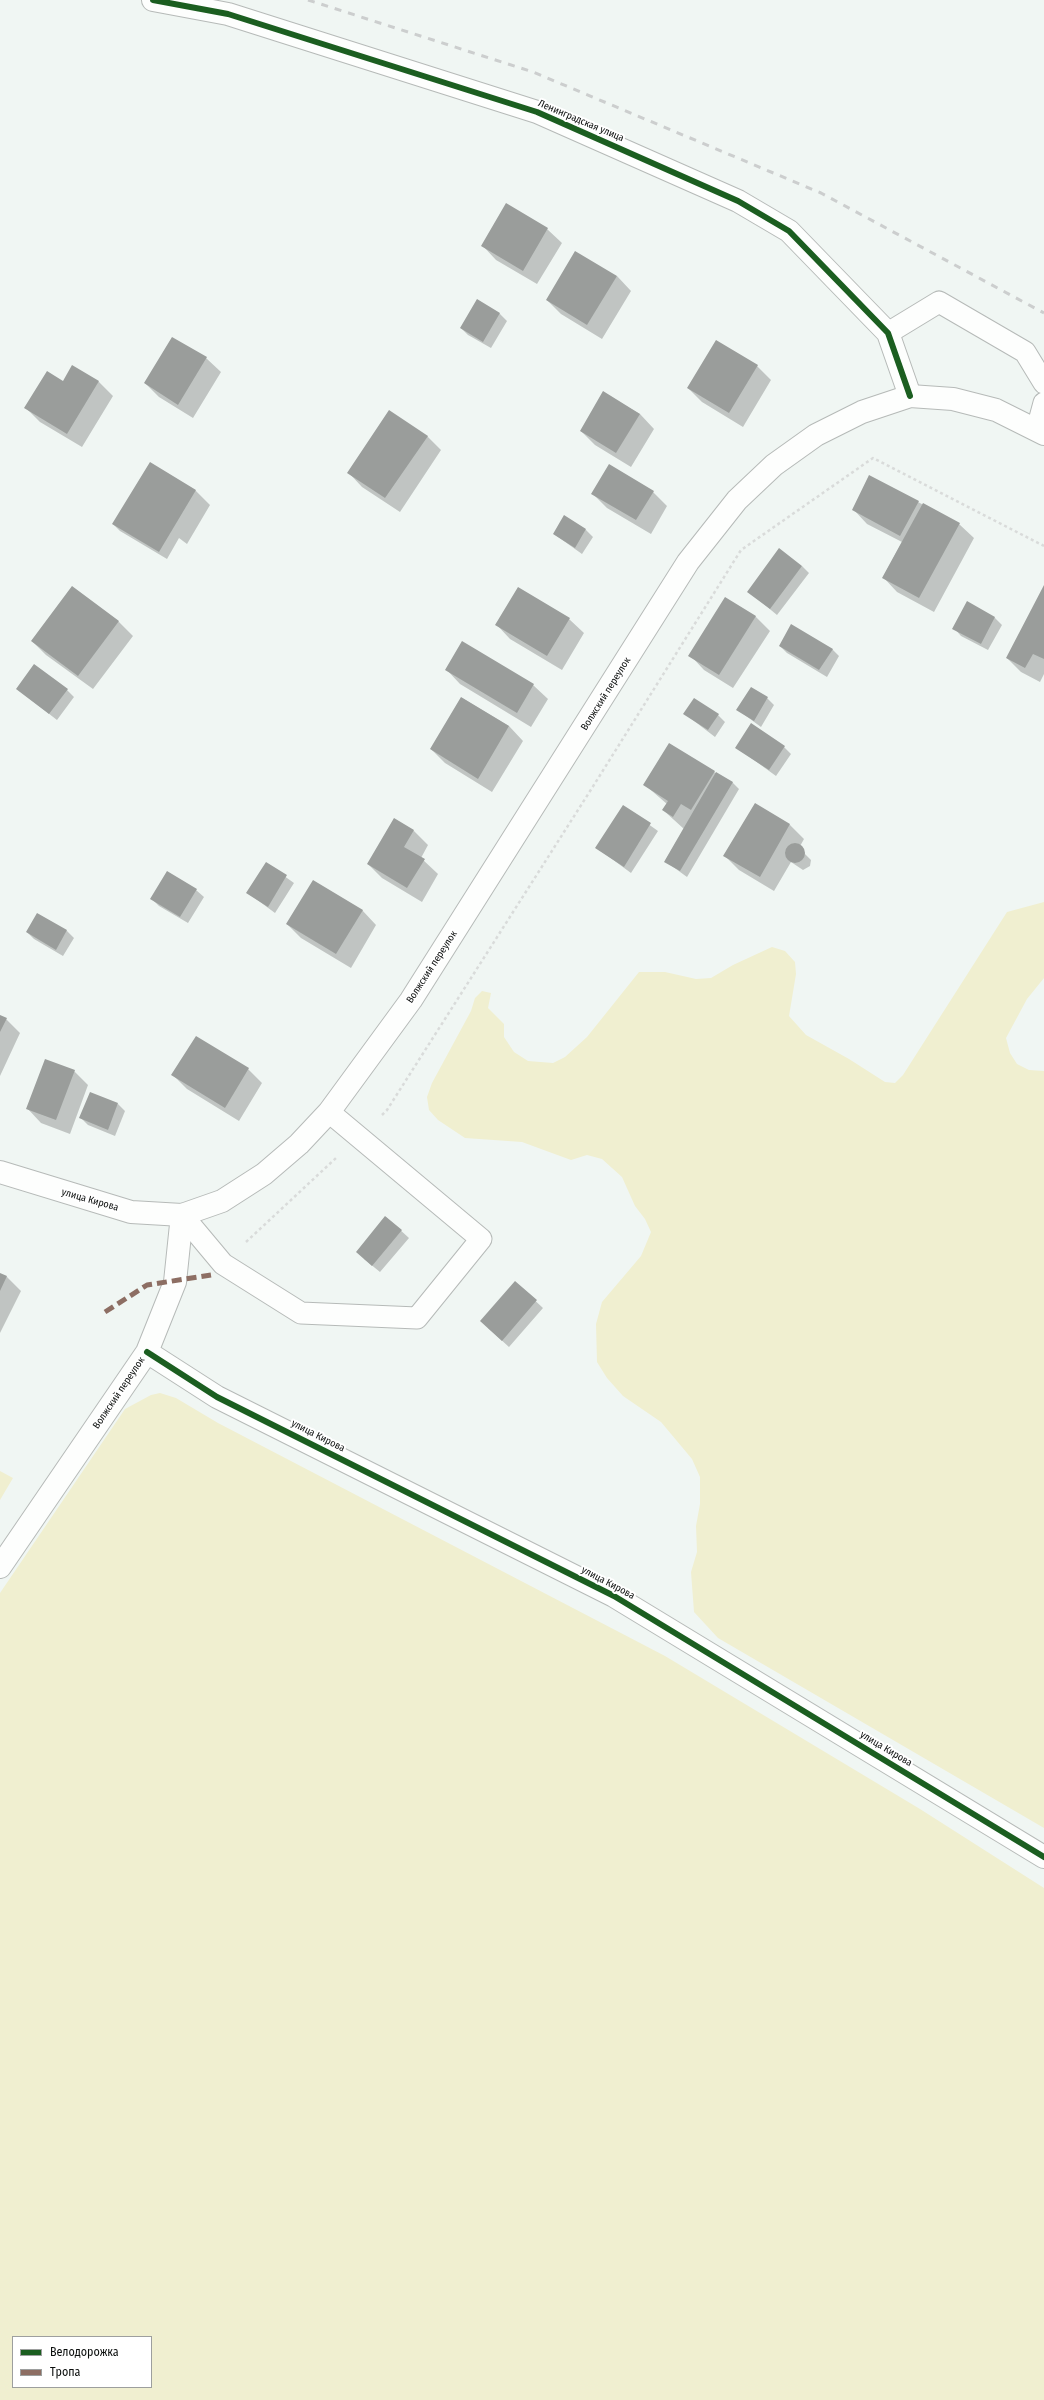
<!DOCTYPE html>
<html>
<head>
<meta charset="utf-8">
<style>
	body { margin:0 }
	#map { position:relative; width:1044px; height:2400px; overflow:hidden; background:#f0f6f3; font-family:"Fira Sans Condensed",sans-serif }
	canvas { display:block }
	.legend { position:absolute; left:12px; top:2336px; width:140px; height:52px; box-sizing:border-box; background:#fff; border:1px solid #9d9f9e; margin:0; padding:5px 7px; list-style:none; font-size:12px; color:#0b0e0d }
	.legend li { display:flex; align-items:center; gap:8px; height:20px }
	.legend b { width:20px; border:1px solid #9d9f9e }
</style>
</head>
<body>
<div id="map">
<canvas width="1044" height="2400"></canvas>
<ul class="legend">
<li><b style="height:5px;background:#1b5e20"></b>Велодорожка</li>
<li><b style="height:5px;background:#8d6e63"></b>Тропа</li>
</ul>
</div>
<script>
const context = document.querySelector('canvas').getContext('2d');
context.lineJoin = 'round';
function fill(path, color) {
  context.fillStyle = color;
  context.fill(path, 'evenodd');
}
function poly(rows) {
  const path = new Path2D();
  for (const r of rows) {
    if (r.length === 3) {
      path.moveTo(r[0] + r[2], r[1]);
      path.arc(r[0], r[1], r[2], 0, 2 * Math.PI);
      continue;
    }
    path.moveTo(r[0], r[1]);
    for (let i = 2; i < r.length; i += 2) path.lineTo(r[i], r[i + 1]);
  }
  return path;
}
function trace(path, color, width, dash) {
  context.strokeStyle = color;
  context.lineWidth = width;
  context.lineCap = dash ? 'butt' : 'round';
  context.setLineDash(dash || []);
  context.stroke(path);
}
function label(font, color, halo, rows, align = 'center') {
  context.font = font + ' "Fira Sans Condensed",sans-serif';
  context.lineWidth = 4;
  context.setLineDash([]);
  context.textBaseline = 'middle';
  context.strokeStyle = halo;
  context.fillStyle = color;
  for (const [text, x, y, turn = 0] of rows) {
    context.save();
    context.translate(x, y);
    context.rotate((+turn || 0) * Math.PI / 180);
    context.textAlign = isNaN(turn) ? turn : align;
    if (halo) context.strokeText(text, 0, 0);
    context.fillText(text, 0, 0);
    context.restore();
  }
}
fill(poly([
	[1044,902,1044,978,1027,999,1006,1038,1010,1053,1017,1064,1029,1070,1044,1071,1044,1828,718,1638,694,1612,691,1572,697,1552,696,1526,700,1504,700,1477,692,1459,661,1422,623,1396,607,1378,597,1362,596,1324,602,1302,641,1256,651,1232,645,1219,635,1206,622,1177,602,1159,587,1155,571,1160,522,1142,465,1138,438,1120,429,1110,427,1097,432,1083,471,1011,475,998,482,991,491,993,488,1008,504,1024,504,1037,514,1052,528,1061,553,1063,565,1057,587,1037,639,972,665,972,696,979,711,978,733,965,772,947,785,951,795,962,796,974,789,1016,806,1035,849,1059,885,1082,895,1083,903,1075,1007,912],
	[160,1393,176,1398,218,1423,665,1656,920,1809,1044,1888,1044,2400,0,2400,0,1593,125,1409,151,1395],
	[13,2337,151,2337,151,2387,13,2387],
	[0,1471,13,1478,0,1500]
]), '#f0efd0');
fill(poly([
	[547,229,562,243,537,284,496,260,482,245],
	[617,276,631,291,602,339,561,314,547,300],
	[477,300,500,314,507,321,491,348,468,335,461,328],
	[172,338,206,358,221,372,193,418,159,397,145,383],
	[757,366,771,380,743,427,702,402,688,388],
	[72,367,99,382,113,396,82,447,40,422,26,408,63,383],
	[603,393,640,414,654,429,631,467,595,445,581,431],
	[427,436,441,450,400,512,362,487,348,472],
	[150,463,196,491,210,505,187,544,179,538,167,559,120,531,113,524],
	[653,492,667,506,651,534,607,508,592,493],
	[918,502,959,524,974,538,934,612,897,592,883,577,902,542,867,524,853,509],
	[564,517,586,530,593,537,582,554,554,534],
	[802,566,809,573,777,615,748,591],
	[1044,587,1044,674,1040,682,1021,672,1007,658],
	[72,588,119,622,133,636,93,689,46,655,32,641],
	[967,603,995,618,1002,625,988,650,961,636,954,628],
	[755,616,770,631,733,688,704,670,690,655],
	[569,619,584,633,562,670,510,639,496,624],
	[780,646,832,649,839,656,827,677,787,653],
	[446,669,533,685,548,699,531,727,460,684],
	[17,689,67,690,74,697,57,720],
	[462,698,509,726,523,741,492,792,445,763,431,749],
	[767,698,774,705,761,727,738,710],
	[685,714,718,715,725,722,715,737],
	[736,747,784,747,791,754,776,776],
	[714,772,732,782,739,789,687,877,665,861,684,829,663,810,667,804,645,785],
	[755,804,790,825,804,839,799,848,811,860,810,866,803,870,791,862,774,891,739,870,725,856],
	[623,806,658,831,631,873,597,848],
	[394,819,414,831,428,845,421,858,438,874,422,902,382,878,368,864],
	[266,863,294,883,275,913,248,893],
	[196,890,204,897,188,923,159,906,152,899],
	[362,910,376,925,351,968,301,938,287,924],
	[38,914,67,931,74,938,63,956,34,939,27,932],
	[0,1016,6,1019,20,1033,0,1076],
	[248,1069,262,1083,239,1121,187,1089,173,1075],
	[74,1071,88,1085,70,1134,41,1123,27,1108],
	[118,1104,125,1111,115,1136,88,1125,81,1118],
	[386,1217,409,1238,380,1272,364,1259],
	[0,1274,7,1277,21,1291,0,1333],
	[515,1282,543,1308,509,1347,488,1328]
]), '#0003');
fill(poly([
	[506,203,548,228,523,271,481,246],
	[575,251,617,276,587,325,546,300],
	[477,299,500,313,483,342,460,328],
	[172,337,207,357,178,405,144,383],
	[716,340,758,365,729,413,687,388],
	[72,365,99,381,67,434,24,408,47,371,63,381],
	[603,391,640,414,616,453,580,431],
	[389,410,428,436,385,498,347,473],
	[150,462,196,490,159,552,112,524],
	[609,464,654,491,636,520,591,494],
	[869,475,919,501,900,536,852,510],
	[923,503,960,523,919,598,882,578],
	[564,515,586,529,575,548,553,534],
	[779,548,802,566,770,609,747,592],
	[1044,585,1044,659,1033,654,1025,668,1006,658],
	[72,586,119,621,78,676,31,641],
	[518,587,570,618,547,656,495,625],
	[725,597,756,616,719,675,688,656],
	[967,601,995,617,981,644,952,629],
	[791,624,833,649,819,670,779,646],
	[462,641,534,684,517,713,445,670],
	[34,664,68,689,49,714,16,689],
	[751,687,768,697,754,721,736,710],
	[461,697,509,726,478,779,430,749],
	[694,698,719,714,708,730,683,714],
	[751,723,785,746,769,770,735,748],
	[669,743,715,771,691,810,681,804,673,817,662,810,668,801,643,785],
	[716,772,733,782,680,871,664,862],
	[755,803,790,824,760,877,723,856],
	[623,805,651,823,624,867,595,848],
	[394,818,414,830,404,847,425,859,407,888,367,864],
	[795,853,10],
	[266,862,287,875,268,907,246,893],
	[167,871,197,889,180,917,150,899],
	[313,880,363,910,336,954,286,924],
	[37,913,67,930,56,950,26,932],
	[0,1015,7,1018,0,1032],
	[196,1036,249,1068,225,1108,171,1075],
	[45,1059,75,1070,56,1120,26,1109],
	[90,1092,118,1103,108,1130,79,1118],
	[385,1216,402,1230,372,1266,356,1252],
	[0,1273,7,1276,0,1291],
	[515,1281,537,1300,502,1341,480,1321]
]), '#9a9d9b');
const service = poly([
	[888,333,939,302,1025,352,1044,383],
	[1037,429,1044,403],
	[182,1215,223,1264,301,1313,417,1318,481,1239,329,1112]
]);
const minor = poly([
	[153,0,228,14,537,112,738,201,789,231,888,333,910,396],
	[147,1352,217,1397,614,1596,1044,1857],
	[0,1567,147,1352,175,1282,182,1215]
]);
const secondary = poly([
	[0,1172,131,1212,182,1215,222,1201,264,1174,299,1144,329,1112,411,1000,688,562,737,500,774,465,816,435,862,412,910,396,953,399,996,410,1044,434]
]);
trace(service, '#b6bab8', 23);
trace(minor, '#b6bab8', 24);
trace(secondary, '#b6bab8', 24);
trace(poly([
	[382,1115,387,1110,592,788,741,550,873,458,1044,546],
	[246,1242,336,1158]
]), '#d9dbda', 2.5, [3, 3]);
trace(service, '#fdfefd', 21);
trace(minor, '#fdfefd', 22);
trace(secondary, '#fdfefd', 22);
trace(poly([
	[308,0,533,72,821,193,1044,313]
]), '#cccece', 3, [7, 7]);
trace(poly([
	[105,1312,147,1285,211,1275]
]), '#8d6e63', 5, [10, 5]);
trace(poly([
	[153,0,228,14,537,112,738,201,789,231,888,333,910,396],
	[147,1352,217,1397,614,1596,1044,1857]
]), '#1b5e20', 6);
label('10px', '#0b0e0d', '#fff', [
	["Ленинградская улица",581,121,23],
	["Волжский переулок",606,694,-58],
	["Волжский переулок",432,967,-57],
	["улица Кирова",90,1200,16],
	["Волжский переулок",119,1393,-56],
	["улица Кирова",318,1436,27],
	["улица Кирова",608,1583,28],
	["улица Кирова",886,1749,31]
]);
</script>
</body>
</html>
